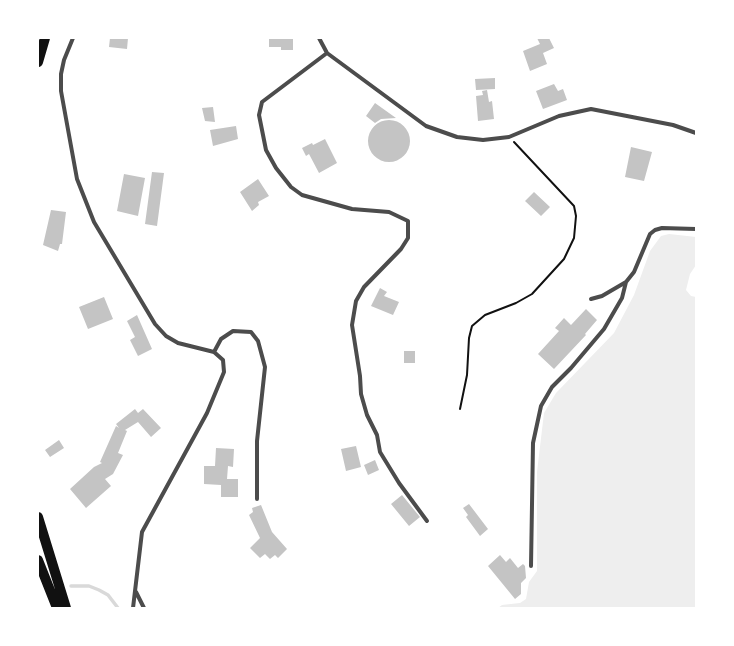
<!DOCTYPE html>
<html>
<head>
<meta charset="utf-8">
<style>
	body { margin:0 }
	#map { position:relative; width:734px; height:646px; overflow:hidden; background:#fff; font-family:"DejaVu Sans",sans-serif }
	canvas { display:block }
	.frame { position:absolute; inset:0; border:39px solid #fff; pointer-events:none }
</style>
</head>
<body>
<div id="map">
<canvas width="734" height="646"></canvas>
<div class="frame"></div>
</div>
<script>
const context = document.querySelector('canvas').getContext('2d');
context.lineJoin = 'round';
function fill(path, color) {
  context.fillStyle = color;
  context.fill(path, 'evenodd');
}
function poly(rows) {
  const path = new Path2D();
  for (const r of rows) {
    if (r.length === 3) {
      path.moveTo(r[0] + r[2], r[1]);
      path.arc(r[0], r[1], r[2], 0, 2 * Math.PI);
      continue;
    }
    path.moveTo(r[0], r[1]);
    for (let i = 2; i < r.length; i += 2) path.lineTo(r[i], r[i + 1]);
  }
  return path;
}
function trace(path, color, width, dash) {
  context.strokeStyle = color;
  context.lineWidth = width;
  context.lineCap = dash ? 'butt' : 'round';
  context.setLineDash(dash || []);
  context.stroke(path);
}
fill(poly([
	[669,234,696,237,696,265,690,274,686,290,691,296,696,297,696,608,498,608,502,605,520,603,526,599,529,582,537,571,537,472,544,413,556,393,614,333,634,295,650,251,661,236]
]), '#eee');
trace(poly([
	[71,586,89,586,99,590,108,595,118,608]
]), '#d9d9d9', 3.5);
fill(poly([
	[110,38,128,38,127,49,109,47],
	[269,38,293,38,293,50,281,50,281,47,269,47],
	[537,38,549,38,554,48,543,53,547,64,530,71,523,51,540,44],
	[495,78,495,89,476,90,475,79],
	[554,84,558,91,563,89,567,100,543,109,536,91],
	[487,90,489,102,492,101,494,119,478,121,476,96,483,95,482,91],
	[375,103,396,118,381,119,375,123,366,116],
	[213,107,215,122,205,121,202,108],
	[389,141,21],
	[236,126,238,139,213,146,210,130],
	[325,139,337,163,319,173,309,154,306,156,302,148,312,143,313,145],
	[631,147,652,152,644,181,625,177],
	[152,172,164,173,157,226,145,224],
	[124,174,145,178,138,216,117,211],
	[258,179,269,196,258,202,259,205,252,211,240,192],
	[534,192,550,207,541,216,525,201],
	[51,210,66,212,62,244,60,244,58,251,43,245],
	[380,288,387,292,384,296,399,302,393,315,371,306],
	[104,297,113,319,88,329,79,307],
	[586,309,597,320,585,334,586,335,554,369,538,354,559,331,555,328,564,318,571,325],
	[137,315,152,349,138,356,130,340,135,337,127,321],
	[404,351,415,351,415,363,404,363],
	[135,409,138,413,143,409,161,428,151,437,138,422,125,430,127,431,118,453,123,455,113,474,105,479,111,486,86,508,70,489,94,467,102,463,100,462,116,426,119,428,116,424],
	[59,440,64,448,50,457,45,450],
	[356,446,361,467,346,471,341,449],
	[216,448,234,449,233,467,228,466,227,479,238,479,238,497,221,497,221,485,204,484,204,466,215,466],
	[375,460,379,470,368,475,364,465],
	[402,495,420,517,409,526,391,504],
	[469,504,488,529,480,536,466,517,468,515,463,508],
	[261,505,272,532,287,549,278,558,275,555,270,559,265,554,260,558,250,548,260,538,249,515,253,512,252,508],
	[500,555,506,562,510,558,518,568,523,564,525,566,526,578,521,583,521,594,515,599,488,566]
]), '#c4c4c4');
trace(poly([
	[460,409,467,375,469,338,472,326,485,315,516,303,532,294,564,259,574,238,576,216,574,206,514,142]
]), '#111', 2);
trace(poly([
	[73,38,64,60,61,74,61,91,77,179,94,222,155,324,166,336,178,343,214,352,223,360,224,372,207,413,142,532,133,608],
	[319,38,327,53,426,126,457,137,483,140,509,137,559,116,591,109,673,125,696,133],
	[327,53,262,102,259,115,266,150,276,168,291,187,302,195,352,209,389,212,408,221,408,238,401,249,364,287,356,301,352,325,360,376,361,394,367,415,377,435,380,452,399,483,427,521],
	[591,299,602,296,626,282,634,272,650,234,655,230,662,228,696,229],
	[214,352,221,339,233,331,251,332,258,341,265,367,257,441,257,499],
	[531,566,533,443,541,406,552,387,571,368,604,329,622,298,626,282],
	[136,592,144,608]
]), '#4c4c4c', 4);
trace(poly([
	[38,62,45,38],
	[38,517,66,608],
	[38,560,57,608]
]), '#111', 10);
</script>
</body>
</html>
